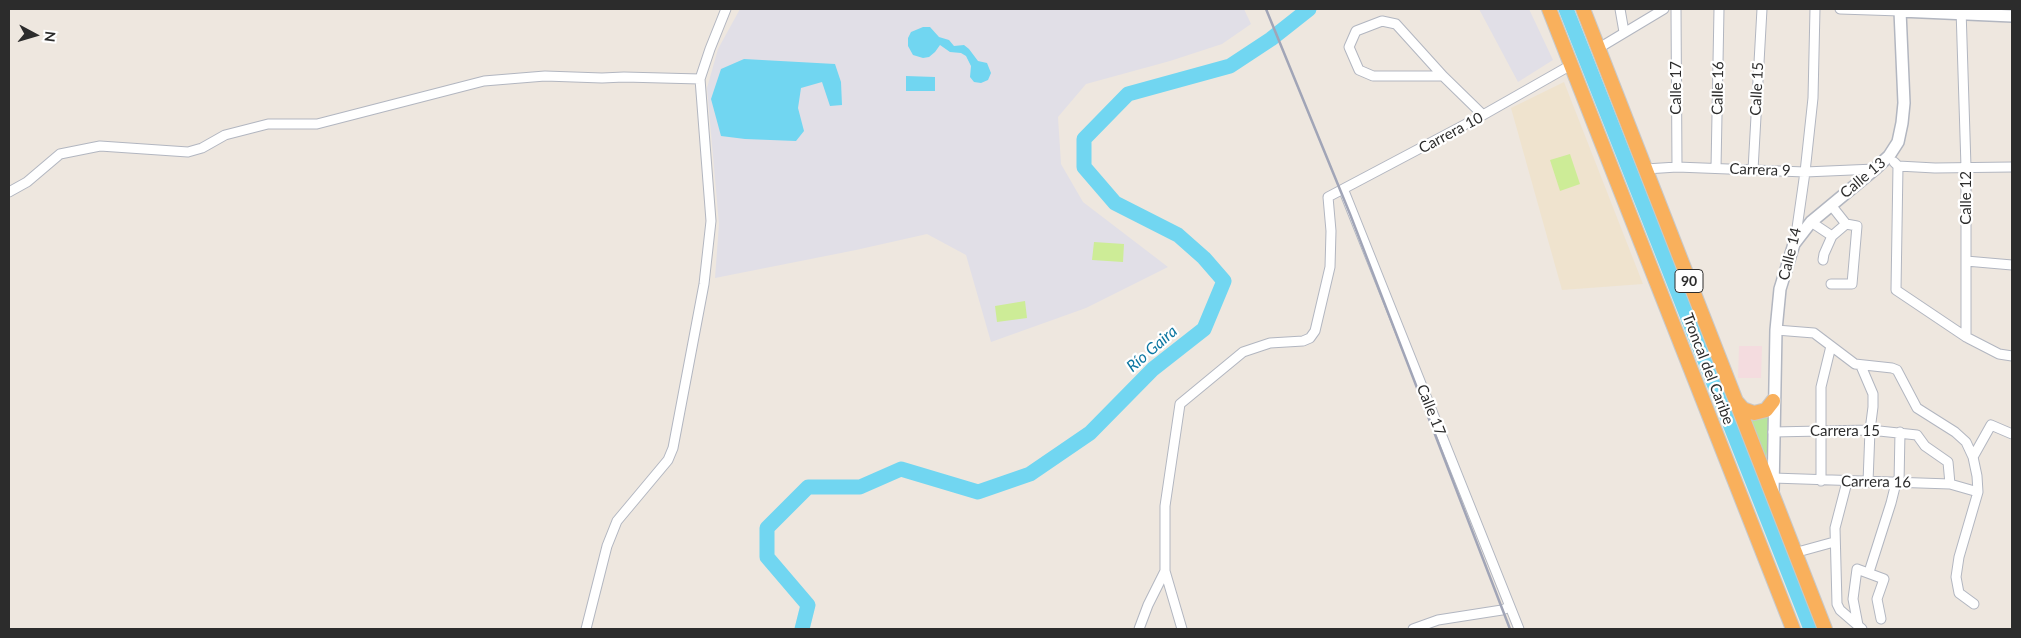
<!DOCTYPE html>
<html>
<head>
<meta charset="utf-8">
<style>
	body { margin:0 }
	#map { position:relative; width:2021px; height:638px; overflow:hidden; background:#eee7df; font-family:Lato,sans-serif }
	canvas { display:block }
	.frame { position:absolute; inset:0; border:10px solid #2c2c2c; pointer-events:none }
	.north { position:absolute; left:10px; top:10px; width:50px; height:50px; -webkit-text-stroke:4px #fff; paint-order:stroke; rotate:96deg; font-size:14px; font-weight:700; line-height:20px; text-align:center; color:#2c2c2c }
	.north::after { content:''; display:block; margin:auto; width:18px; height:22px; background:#2c2c2c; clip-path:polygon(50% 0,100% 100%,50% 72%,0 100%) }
</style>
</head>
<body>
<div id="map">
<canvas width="2021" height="638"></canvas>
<div class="frame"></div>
<div class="north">N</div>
</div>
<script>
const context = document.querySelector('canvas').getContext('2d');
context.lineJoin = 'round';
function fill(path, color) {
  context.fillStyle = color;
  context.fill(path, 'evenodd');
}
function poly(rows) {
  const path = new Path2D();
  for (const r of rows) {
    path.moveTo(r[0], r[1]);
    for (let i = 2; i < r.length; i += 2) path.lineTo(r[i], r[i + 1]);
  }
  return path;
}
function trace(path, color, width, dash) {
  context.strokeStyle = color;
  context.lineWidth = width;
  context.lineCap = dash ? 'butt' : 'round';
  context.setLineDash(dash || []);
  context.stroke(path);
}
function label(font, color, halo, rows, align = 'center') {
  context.font = font + ' Lato,sans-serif';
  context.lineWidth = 4.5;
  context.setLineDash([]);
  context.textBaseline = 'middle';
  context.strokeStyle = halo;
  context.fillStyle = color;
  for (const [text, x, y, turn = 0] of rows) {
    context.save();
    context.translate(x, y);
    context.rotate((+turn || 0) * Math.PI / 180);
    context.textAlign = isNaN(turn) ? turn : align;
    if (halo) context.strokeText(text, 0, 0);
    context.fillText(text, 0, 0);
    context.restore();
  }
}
fill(poly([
	[740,9,1244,9,1251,24,1222,44,1170,61,1086,84,1058,117,1061,164,1083,202,1168,267,1086,308,991,342,966,255,927,234,856,250,715,278,719,224,707,88,718,49],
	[1479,9,1529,9,1553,60,1518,82]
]), '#e1dfe7');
fill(poly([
	[1564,82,1643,284,1562,290,1511,108]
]), '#efe3ce');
fill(poly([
	[1739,346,1762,346,1761,378,1738,378]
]), '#f4dcdf');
fill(poly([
	[1771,412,1765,471,1748,417]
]), '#b8e59b');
fill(poly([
	[1570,154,1580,184,1560,191,1550,160],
	[1094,242,1124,244,1123,262,1092,260],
	[1025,301,1027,318,997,322,995,306]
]), '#cdec97');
fill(poly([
	[923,27,930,27,939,37,949,40,954,46,964,45,969,49,978,61,987,63,991,73,988,80,981,83,974,82,970,77,971,66,966,56,961,53,950,52,940,45,935,52,929,57,923,58,913,55,908,46,908,38,911,32],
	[744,59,835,64,841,82,842,105,830,106,822,82,801,88,798,108,804,131,796,141,745,139,721,136,711,99,721,69],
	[906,76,935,77,935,91,906,91]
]), '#71d6f1');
trace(poly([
	[1566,9,1811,629],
	[802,629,808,605,767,557,767,528,808,487,860,487,901,469,978,492,1030,474,1090,433,1153,369,1204,329,1224,281,1204,258,1178,235,1115,203,1084,167,1084,139,1128,94,1230,66,1271,39,1309,9]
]), '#71d6f1', 15);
const minor = poly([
	[1620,9,1624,32],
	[1676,9,1677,167],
	[1840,9,1900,11,1900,9],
	[1961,9,1966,167,1966,337],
	[1599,48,1664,9],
	[1443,76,1373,76,1359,70,1349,47,1356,31,1382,21,1396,24,1443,76,1483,115],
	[1894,162,1898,166,1935,168,2012,167],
	[1898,166,1896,290,1966,337,1999,354,2012,356],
	[1716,168,1719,9],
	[1646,169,1677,167,1805,172,1875,169],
	[1753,170,1762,9],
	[1344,191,1519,629],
	[9,192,27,182,60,154,100,146,188,152,202,148,225,135,268,124,317,124,484,81,545,76,602,78,624,77,700,79],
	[1831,205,1846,224],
	[1811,222,1832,236],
	[1795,242,1805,172,1813,98,1815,9],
	[1823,260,1824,254,1832,236,1846,224,1857,226,1852,284,1831,284],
	[1966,261,2012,265],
	[1776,330,1814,333,1855,364,1892,368,1897,370,1917,408,1955,432,1966,442,1973,457,1977,476,1978,492,1959,557,1956,577,1959,593,1974,604],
	[1861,366,1873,394,1873,407,1870,430,1868,482],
	[1773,432,1870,430,1917,435,1925,446,1948,462,1950,484],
	[1973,457,1991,425,2012,434],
	[1773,478,1950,484,1978,492],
	[1821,481,1821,387,1831,346],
	[1847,482,1835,528,1837,604,1840,610,1862,629],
	[1899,483,1900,432],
	[1794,553,1834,542],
	[1165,571,1182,629],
	[1869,572,1891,503,1896,483],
	[1858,625,1853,599,1857,569,1884,579,1877,599,1881,619],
	[586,629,607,546,617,521,668,460,673,448,704,284,711,221,700,79,710,49,726,9],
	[1139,629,1148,605,1165,571,1165,506,1180,404,1243,352,1270,343,1303,341,1310,338,1315,331,1330,267,1331,231,1328,197,1483,115,1571,65],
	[1413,629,1438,620,1502,610,1509,607]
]);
const secondary = poly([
	[1773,492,1776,330,1780,289,1794,244,1811,222,1875,169,1889,156,1898,142,1902,123,1904,103,1900,11,2012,16]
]);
const trunk = poly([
	[1549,9,1793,629],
	[1583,9,1825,629],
	[1736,401,1743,409,1754,413,1766,410,1773,401]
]);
trace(minor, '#b2b6c0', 11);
trace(secondary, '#b2b6c0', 14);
trace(trunk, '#c8c8c8', 16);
trace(minor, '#fff', 9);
trace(secondary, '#fff', 11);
trace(trunk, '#f9b05c', 14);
trace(poly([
	[1266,9,1350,214,1510,629]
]), '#a1a5b7', 2.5);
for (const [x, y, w] of [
	[1689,281,28]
]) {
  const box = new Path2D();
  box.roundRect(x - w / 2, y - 11.5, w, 23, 4);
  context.fillStyle = '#fff';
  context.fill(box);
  trace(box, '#2c2c2c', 1);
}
label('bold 14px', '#2c2c2c', null, [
	["90",1689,281]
]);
label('15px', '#2c2c2c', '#fff', [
	["Calle 17",1676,88,-90],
	["Calle 16",1718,88,-89],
	["Calle 15",1757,89,-87],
	["Carrera 10",1451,133,-28],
	["Carrera 9",1760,170,2],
	["Calle 13",1863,178,-40],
	["Calle 12",1966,198,-90],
	["Calle 14",1790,254,-76],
	["Troncal del Caribe",1708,369,69],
	["Calle 17",1431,410,68],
	["Carrera 15",1845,431],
	["Carrera 16",1876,482,1]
]);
label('italic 16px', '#0c76a1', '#fff', [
	["Río Gaira",1152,349,-41]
]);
</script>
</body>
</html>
